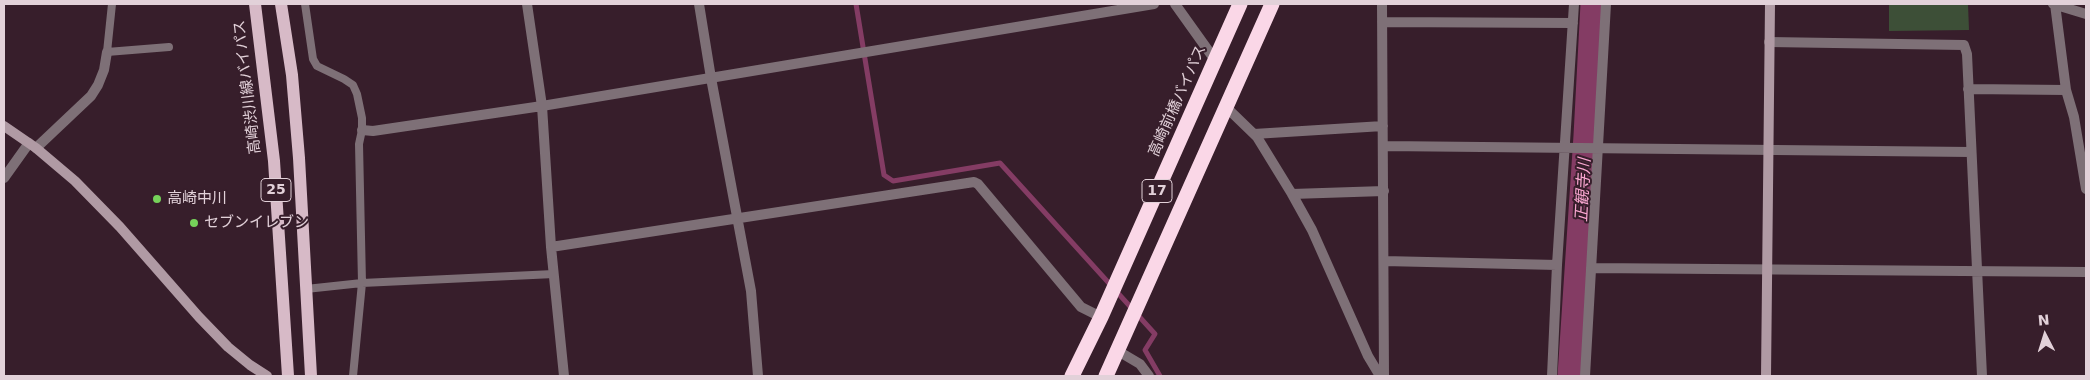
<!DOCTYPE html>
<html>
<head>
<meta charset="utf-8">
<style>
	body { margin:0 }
	#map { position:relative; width:2090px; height:380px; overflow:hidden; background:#371e2b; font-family:"DejaVu Sans",sans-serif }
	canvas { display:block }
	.frame { position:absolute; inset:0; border:5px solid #e2d1d9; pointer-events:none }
	.north { position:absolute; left:2020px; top:310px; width:50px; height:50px; -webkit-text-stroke:4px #371e2b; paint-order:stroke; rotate:355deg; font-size:14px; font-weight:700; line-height:20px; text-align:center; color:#e2d1d9 }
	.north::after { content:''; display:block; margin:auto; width:18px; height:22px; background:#e2d1d9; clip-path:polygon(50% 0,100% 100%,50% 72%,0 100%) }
</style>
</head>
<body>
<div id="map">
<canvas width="2090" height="380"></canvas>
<div class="frame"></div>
<div class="north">N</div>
</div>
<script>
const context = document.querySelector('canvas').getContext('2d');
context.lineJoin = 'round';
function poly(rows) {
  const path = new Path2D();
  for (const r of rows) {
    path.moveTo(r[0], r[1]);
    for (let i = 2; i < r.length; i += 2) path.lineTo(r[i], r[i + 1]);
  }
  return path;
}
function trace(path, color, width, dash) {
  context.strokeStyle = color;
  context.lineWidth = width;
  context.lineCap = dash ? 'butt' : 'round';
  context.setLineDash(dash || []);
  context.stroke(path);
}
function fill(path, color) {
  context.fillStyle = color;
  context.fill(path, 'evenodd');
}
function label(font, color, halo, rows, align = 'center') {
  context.font = font + ' "DejaVu Sans","Noto Sans JP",sans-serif';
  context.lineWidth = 4;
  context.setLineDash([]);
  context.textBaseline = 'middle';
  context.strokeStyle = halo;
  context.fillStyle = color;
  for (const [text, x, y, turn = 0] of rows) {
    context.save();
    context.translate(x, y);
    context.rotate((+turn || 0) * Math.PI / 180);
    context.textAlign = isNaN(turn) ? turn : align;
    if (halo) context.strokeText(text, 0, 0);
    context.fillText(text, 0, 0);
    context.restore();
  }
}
trace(poly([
	[856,4,884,175,893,181,1000,163,1155,334,1145,350,1160,376]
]), '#843c64', 5);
trace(poly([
	[1572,376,1588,136,1595,4]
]), '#843c64', 29);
fill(poly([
	[1889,4,1968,4,1969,30,1889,31]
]), '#3d4f37');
trace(poly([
	[112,4,107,52,169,47],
	[305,4,313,59,317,66,344,79,353,85,357,94,362,118,362,130,359,144,362,283,353,376],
	[306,289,362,283,554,274]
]), '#7e7077', 8);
trace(poly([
	[527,4,542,106,551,247,564,376],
	[699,4,711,78,751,291,758,376],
	[1175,4,1215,60],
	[1382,4,1384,376],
	[2053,4,2086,14],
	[2055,4,2066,90,2074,117,2086,189],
	[1382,22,1573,23],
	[1769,42,1964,45,1967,54,1982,376],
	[1968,89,2066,90],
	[1225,106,1257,137,1292,194,1312,230,1368,356,1380,376],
	[362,130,373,131,542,106,1154,4],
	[1254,134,1383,126],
	[1384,146,1971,152],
	[36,148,91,96,98,85,104,70,107,52],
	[4,178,29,143],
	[1292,194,1384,191],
	[551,247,974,182,978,184,1081,307,1101,317],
	[1384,261,1557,265],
	[1591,268,2086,272],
	[1118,351,1140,364,1149,376],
	[1552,376,1557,265,1574,4],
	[1585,376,1606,4]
]), '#7e7077', 10);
trace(poly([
	[4,126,36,148,75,181,120,227,199,317,228,347,250,365,267,376],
	[1766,376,1770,4]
]), '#b09aa4', 10);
trace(poly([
	[255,4,274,161,288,376],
	[281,4,292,75,299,158,311,376]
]), '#d7bac7', 12);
trace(poly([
	[1072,376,1101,317,1240,4],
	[1106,376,1272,4]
]), '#fad7e7', 15);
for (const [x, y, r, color] of [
	[157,199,5,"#76d25a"],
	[194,223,5,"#76d25a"]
]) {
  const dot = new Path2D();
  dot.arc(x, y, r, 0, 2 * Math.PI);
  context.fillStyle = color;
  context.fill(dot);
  trace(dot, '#371e2b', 2);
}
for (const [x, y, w] of [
	[276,190,30],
	[1157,191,30]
]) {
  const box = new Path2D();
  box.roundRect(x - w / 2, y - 11.5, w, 23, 4);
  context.fillStyle = '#371e2b';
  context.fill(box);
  trace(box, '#e2d1d9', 1);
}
label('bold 14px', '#e2d1d9', null, [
	["25",276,190],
	["17",1157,191]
]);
label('15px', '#e2d1d9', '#371e2b', [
	["高崎渋川線バイパス",248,87,-97],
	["高崎前橋バイパス",1178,101,-66]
]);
label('15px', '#e2d1d9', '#371e2b', [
	["高崎中川",167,199],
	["セブンイレブン",204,223]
], 'left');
label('italic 16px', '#f9a6d0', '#371e2b', [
	["正観寺川",1584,190,-87]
]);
</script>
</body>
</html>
